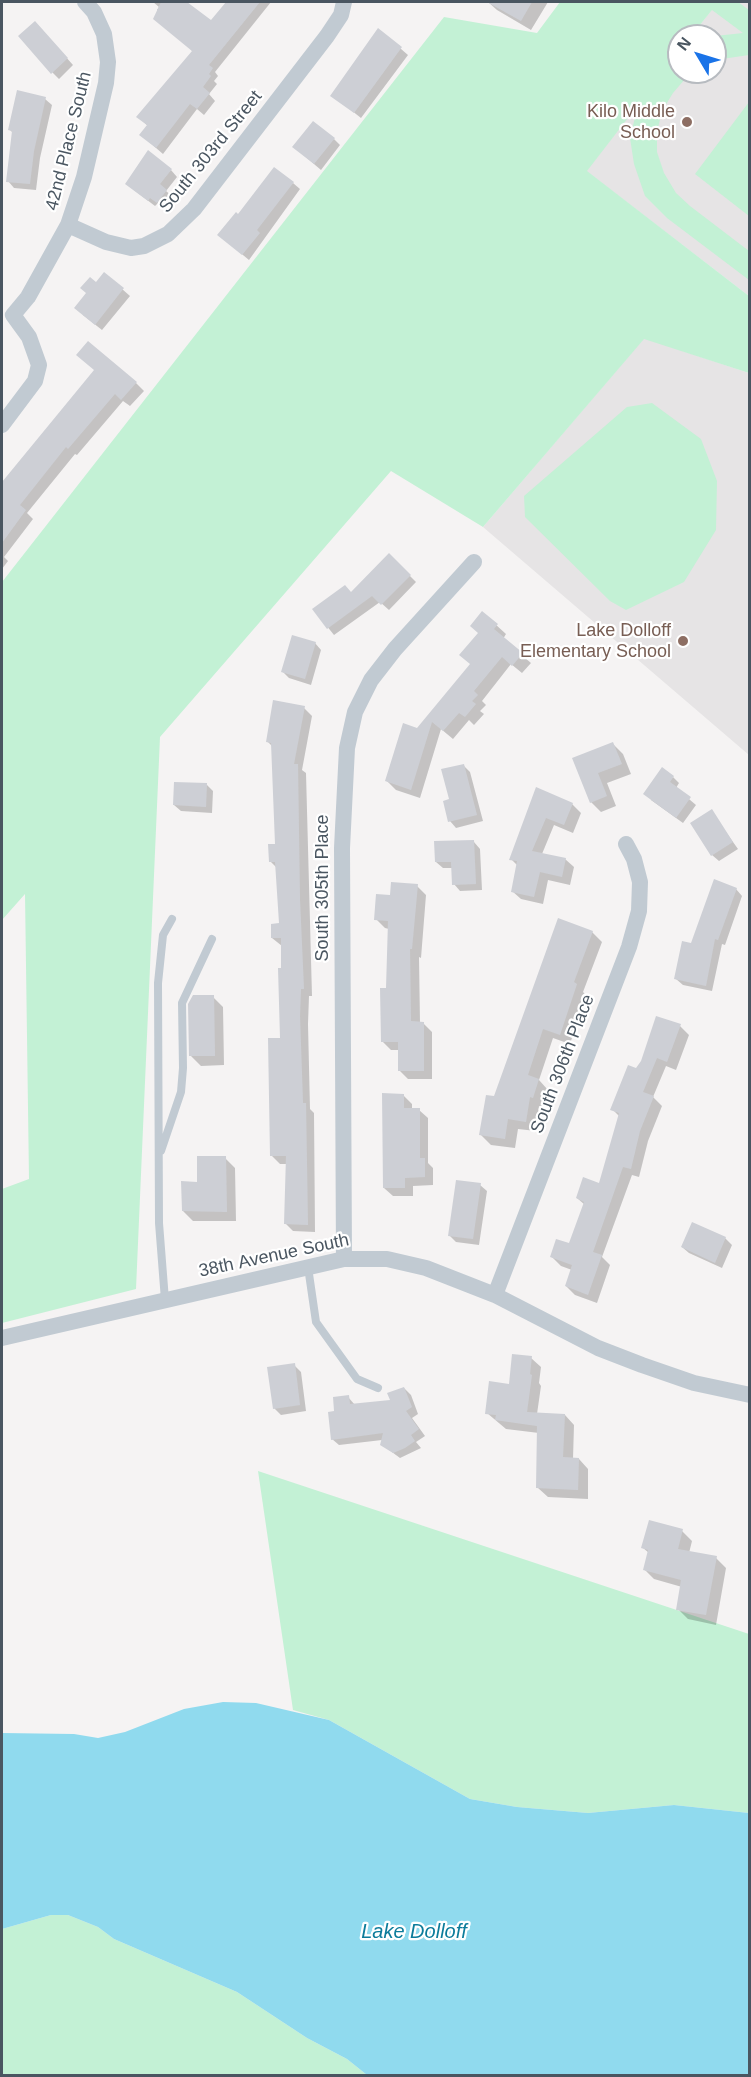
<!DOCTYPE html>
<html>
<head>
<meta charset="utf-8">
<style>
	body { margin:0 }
	#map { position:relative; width:751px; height:2077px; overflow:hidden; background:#f5f3f3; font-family:Arial,sans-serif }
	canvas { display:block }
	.frame { position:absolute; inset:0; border:3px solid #4a5661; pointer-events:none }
	.north { position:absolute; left:667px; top:24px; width:60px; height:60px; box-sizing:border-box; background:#fff; border:2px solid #b7bbc0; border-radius:50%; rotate:308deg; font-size:16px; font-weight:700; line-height:24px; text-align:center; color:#4a5661 }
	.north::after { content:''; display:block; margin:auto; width:21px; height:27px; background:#1a73e8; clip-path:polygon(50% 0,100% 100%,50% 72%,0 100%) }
</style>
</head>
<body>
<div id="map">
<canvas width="751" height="2077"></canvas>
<div class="frame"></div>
<div class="north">N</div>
</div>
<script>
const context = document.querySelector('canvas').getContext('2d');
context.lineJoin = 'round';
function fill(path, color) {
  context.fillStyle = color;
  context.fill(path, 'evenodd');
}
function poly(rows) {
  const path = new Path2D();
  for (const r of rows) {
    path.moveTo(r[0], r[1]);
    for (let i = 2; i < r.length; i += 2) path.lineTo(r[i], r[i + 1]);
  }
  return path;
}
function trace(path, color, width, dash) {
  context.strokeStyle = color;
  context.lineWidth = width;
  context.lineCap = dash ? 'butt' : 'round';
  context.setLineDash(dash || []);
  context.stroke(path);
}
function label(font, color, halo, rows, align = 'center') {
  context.font = font + ' Arial,sans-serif';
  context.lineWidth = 4.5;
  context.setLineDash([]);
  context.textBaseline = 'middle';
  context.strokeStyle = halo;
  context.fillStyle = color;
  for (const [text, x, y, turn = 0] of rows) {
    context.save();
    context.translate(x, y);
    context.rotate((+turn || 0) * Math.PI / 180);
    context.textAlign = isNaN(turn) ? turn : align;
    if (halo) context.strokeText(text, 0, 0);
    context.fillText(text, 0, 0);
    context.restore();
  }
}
fill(poly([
	[718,2,749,2,749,296,586,171,679,52,679,72,715,72,715,36,691,36],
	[644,338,749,373,749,755,483,527]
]), '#e6e4e5');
fill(poly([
	[560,2,738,2,749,10,749,55,715,60,715,36,743,33,712,10,691,36,679,36,679,72,691,72,673,93,662,111,657,132,657,152,664,173,676,193,690,206,749,251,749,280,667,218,645,196,634,164,630,138,638,105,587,171,749,296,749,373,644,339,483,527,391,471,160,737,136,1289,2,1323,2,1189,29,1179,25,894,2,920,2,582,444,17,537,33],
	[749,102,749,216,695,174],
	[652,403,701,439,717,481,716,530,684,582,626,610,610,601,525,517,524,496,627,407],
	[258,1471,749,1634,749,1813,674,1805,588,1813,517,1807,470,1799,329,1720,293,1710],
	[51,1915,68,1915,98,1927,114,1939,237,1992,307,2038,347,2059,367,2075,2,2076,2,1929]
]), '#c3f1d5');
fill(poly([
	[223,1702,256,1703,329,1720,470,1799,517,1807,588,1813,674,1805,749,1813,749,2075,367,2075,347,2059,307,2038,237,1992,114,1939,98,1927,68,1915,51,1915,2,1929,2,1733,74,1734,98,1738,125,1732,184,1709]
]), '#90daee');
fill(poly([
	[153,2,184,2,211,22,228,2,271,2,215,72,218,76,214,81,217,84,209,94,215,101,204,115,197,109,163,154,141,135,148,126,138,117,193,52,157,10,159,7],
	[488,2,548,2,531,30,497,10],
	[41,29,73,65,59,79,52,72],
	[379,30,408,55,361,118,332,95],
	[45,99,52,105,40,158,36,190,14,188,8,181,13,133,9,129],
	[334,139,340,145,321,170,301,153],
	[171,170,177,177,166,191,173,197,164,208,158,203,155,206,134,190],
	[293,183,300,189,249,260,226,241,238,216],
	[105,274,130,296,102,330,83,315],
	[95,371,136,383,144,391,130,406,123,401,77,455,75,454,27,513,33,519,4,557,8,561,2,569,2,486],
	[389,555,416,582,389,610,380,602,334,635,314,610,352,593],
	[483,613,506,634,503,639,531,663,522,673,511,664,482,701,486,705,480,711,484,714,474,725,469,720,453,739,441,729,420,798,396,790,387,781,418,729,471,665],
	[315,643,321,650,311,685,289,678,283,672],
	[304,708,312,716,302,770,306,773,312,996,309,996,308,1024,310,1109,314,1113,315,1232,293,1231,285,1223,287,1164,280,1164,272,1156,282,1039,283,969,282,946,272,938,281,925,277,868,270,861,276,845,273,747,267,741],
	[613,744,623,754,631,774,607,783,616,806,601,812,591,802,574,759],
	[463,765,470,772,483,821,456,828,450,821,451,800],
	[673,777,679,783,676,788,696,805,683,823,651,800],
	[207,785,213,791,212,813,181,811,174,805],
	[537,789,572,804,581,813,573,833,554,825,542,854,565,859,574,867,570,885,548,880,543,904,521,899,512,891,518,866,511,859],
	[711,811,738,849,719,861,712,855],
	[474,842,480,849,482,890,460,891,454,884,453,868,443,868,436,862],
	[417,886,426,895,421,958,419,957,420,1023,423,1023,432,1032,432,1079,408,1079,399,1070,399,1050,391,1050,382,1041,388,989,389,929,385,928,376,919,391,897],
	[736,889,742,896,725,945,722,944,712,991,683,985,676,979,692,945],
	[592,932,602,942,583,992,586,995,570,1044,553,1038,539,1080,548,1090,543,1107,539,1106,536,1131,518,1129,515,1148,491,1145,481,1135,495,1098],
	[213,997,223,1007,224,1065,201,1066,191,1056],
	[680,1026,689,1035,676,1070,666,1066,653,1097,662,1106,648,1141,639,1177,632,1175,602,1257,610,1265,597,1303,575,1295,566,1286,572,1270,561,1266,552,1257,570,1245,585,1205,577,1198,600,1185,620,1117,612,1109,637,1070],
	[403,1095,412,1104,412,1109,419,1110,428,1118,428,1163,433,1168,433,1185,413,1186,413,1196,393,1196,384,1188],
	[225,1158,235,1168,236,1221,193,1221,183,1211,198,1183],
	[480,1185,487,1191,479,1245,456,1242,450,1236],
	[725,1238,732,1245,722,1268,689,1253,682,1247],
	[531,1358,541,1367,539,1383,541,1386,537,1414,565,1415,574,1425,573,1459,579,1459,588,1469,588,1499,548,1497,538,1488,539,1433,506,1429,487,1413],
	[294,1365,301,1372,306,1411,281,1415,274,1408],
	[404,1388,411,1395,418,1414,412,1418,425,1436,416,1442,421,1448,400,1458,381,1444,382,1440,339,1445,332,1439,336,1413,348,1397,355,1405,392,1402],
	[682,1531,692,1541,689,1553,716,1558,726,1568,716,1625,688,1619,678,1609,682,1587,654,1579,644,1569,649,1553,643,1548]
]), '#0003');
fill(poly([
	[161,2,187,2,211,20,226,2,260,2,209,65,213,68,209,74,211,76,203,87,210,93,197,109,190,104,156,148,139,135,147,125,136,117,192,51,153,19],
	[487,2,532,2,521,21],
	[35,21,68,58,51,74,18,36],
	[378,28,402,47,354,113,330,96],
	[17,90,46,97,34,151,30,184,6,182,12,131,8,130],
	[313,121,335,138,314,164,292,147],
	[148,150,172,169,160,184,167,190,157,203,150,198,148,201,125,184],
	[274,167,294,182,257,230,260,233,242,255,217,235,236,212,238,214],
	[104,272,124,288,95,325,74,308,86,293,80,288,90,277,96,282],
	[88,341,137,382,121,400,115,394,68,449,66,447,20,505,26,510,2,543,2,482,94,370,76,355],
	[389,553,411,575,381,605,372,596,327,629,312,609,345,585,351,592],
	[482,611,498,624,494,629,523,653,512,666,502,657,474,691,478,695,472,701,476,704,465,717,459,713,443,731,432,722,411,790,385,781,403,723,417,728,470,664,459,655,478,633,470,626],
	[292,635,316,642,305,679,281,672],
	[273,700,305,706,294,764,298,764,300,900,304,989,301,989,300,1016,303,1103,306,1103,308,1225,284,1224,286,1156,270,1156,268,1038,280,1038,278,968,281,968,281,938,271,938,271,924,279,923,275,862,269,862,268,844,275,844,271,743,266,742],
	[613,742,622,764,598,773,607,796,590,803,572,758],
	[464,764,477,815,448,822,443,801,449,799,441,769],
	[662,767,674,776,670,782,691,797,676,818,643,794],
	[174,782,207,783,206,807,173,805],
	[536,787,573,803,564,825,546,818,532,851,566,858,562,877,540,872,534,897,511,892,517,861,509,860],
	[712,809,733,842,711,856,690,823],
	[474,840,476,884,452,885,451,862,435,862,434,841],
	[714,879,737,888,718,940,715,939,706,986,674,979,682,941,691,943],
	[391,882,418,884,412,949,410,949,411,1021,424,1022,424,1071,398,1071,398,1042,381,1042,380,988,386,988,388,921,374,920,376,894,390,895],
	[558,918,593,931,574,982,577,984,560,1035,543,1029,528,1075,539,1079,533,1098,530,1097,526,1122,508,1119,505,1139,479,1135,486,1095,494,1096],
	[193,995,214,995,215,1056,189,1056,188,1004],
	[656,1016,681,1024,667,1062,657,1058,643,1092,654,1096,640,1131,631,1169,623,1167,593,1252,602,1255,588,1295,565,1286,572,1265,550,1257,556,1239,569,1243,584,1202,576,1198,583,1177,599,1183,619,1113,610,1110,628,1065,636,1068,641,1061],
	[382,1093,404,1094,404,1108,420,1108,420,1158,425,1158,425,1177,405,1178,405,1188,383,1188],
	[197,1156,226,1156,227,1212,182,1211,181,1181,197,1182],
	[456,1180,481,1183,473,1239,448,1236],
	[692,1222,726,1237,715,1263,681,1247],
	[512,1354,532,1356,530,1374,532,1375,527,1412,565,1414,563,1457,579,1458,578,1490,536,1488,537,1426,495,1420,496,1415,485,1414,489,1381,509,1384],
	[295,1363,300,1405,273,1409,267,1367],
	[404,1387,412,1407,406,1411,419,1429,411,1435,415,1441,405,1448,393,1453,380,1445,383,1433,331,1440,328,1412,334,1411,333,1397,349,1395,350,1404,390,1400,387,1393],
	[649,1520,683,1529,678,1549,717,1556,706,1615,676,1610,681,1580,643,1570,648,1550,641,1548]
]), '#cdcfd5');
trace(poly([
	[161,1151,181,1092,183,1068,182,1003,212,939],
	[308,1267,316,1322,357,1379,378,1388],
	[165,1300,159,1223,158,983,163,935,172,919]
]), '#c1cad2', 8);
trace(poly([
	[68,225,106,242,131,248,144,246,168,234,194,209,327,36,341,15,344,2],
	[2,425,35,381,39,365,29,337,13,315,28,297,68,225,84,177,106,83,108,62,104,34,94,12,85,2],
	[344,1259,342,848,347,748,355,712,371,680,395,649,474,562],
	[495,1295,629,947,639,911,640,882,634,859,626,844],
	[2,1338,344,1259,387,1259,426,1268,495,1295,598,1348,642,1365,694,1383,750,1395]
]), '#c1cad2', 16);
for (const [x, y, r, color] of [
	[687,122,6,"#8d6e63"],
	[683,641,6,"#8d6e63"]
]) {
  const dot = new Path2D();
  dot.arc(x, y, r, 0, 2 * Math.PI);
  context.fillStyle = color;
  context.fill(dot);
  trace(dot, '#fff', 2);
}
label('18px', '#785e54', '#fff', [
	["Kilo Middle",675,112],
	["School",675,133],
	["Lake Dolloff",671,631],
	["Elementary School",671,652]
], 'right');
label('18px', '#4a5661', '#fff', [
	["42nd Place South",69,141,-76],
	["South 303rd Street",211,152,-51],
	["South 305th Place",323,888,-90],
	["South 306th Place",563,1064,-69],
	["38th Avenue South",274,1256,-12]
]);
label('italic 20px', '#0c7c9b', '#fff', [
	["Lake Dolloff",414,1932]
]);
</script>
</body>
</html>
